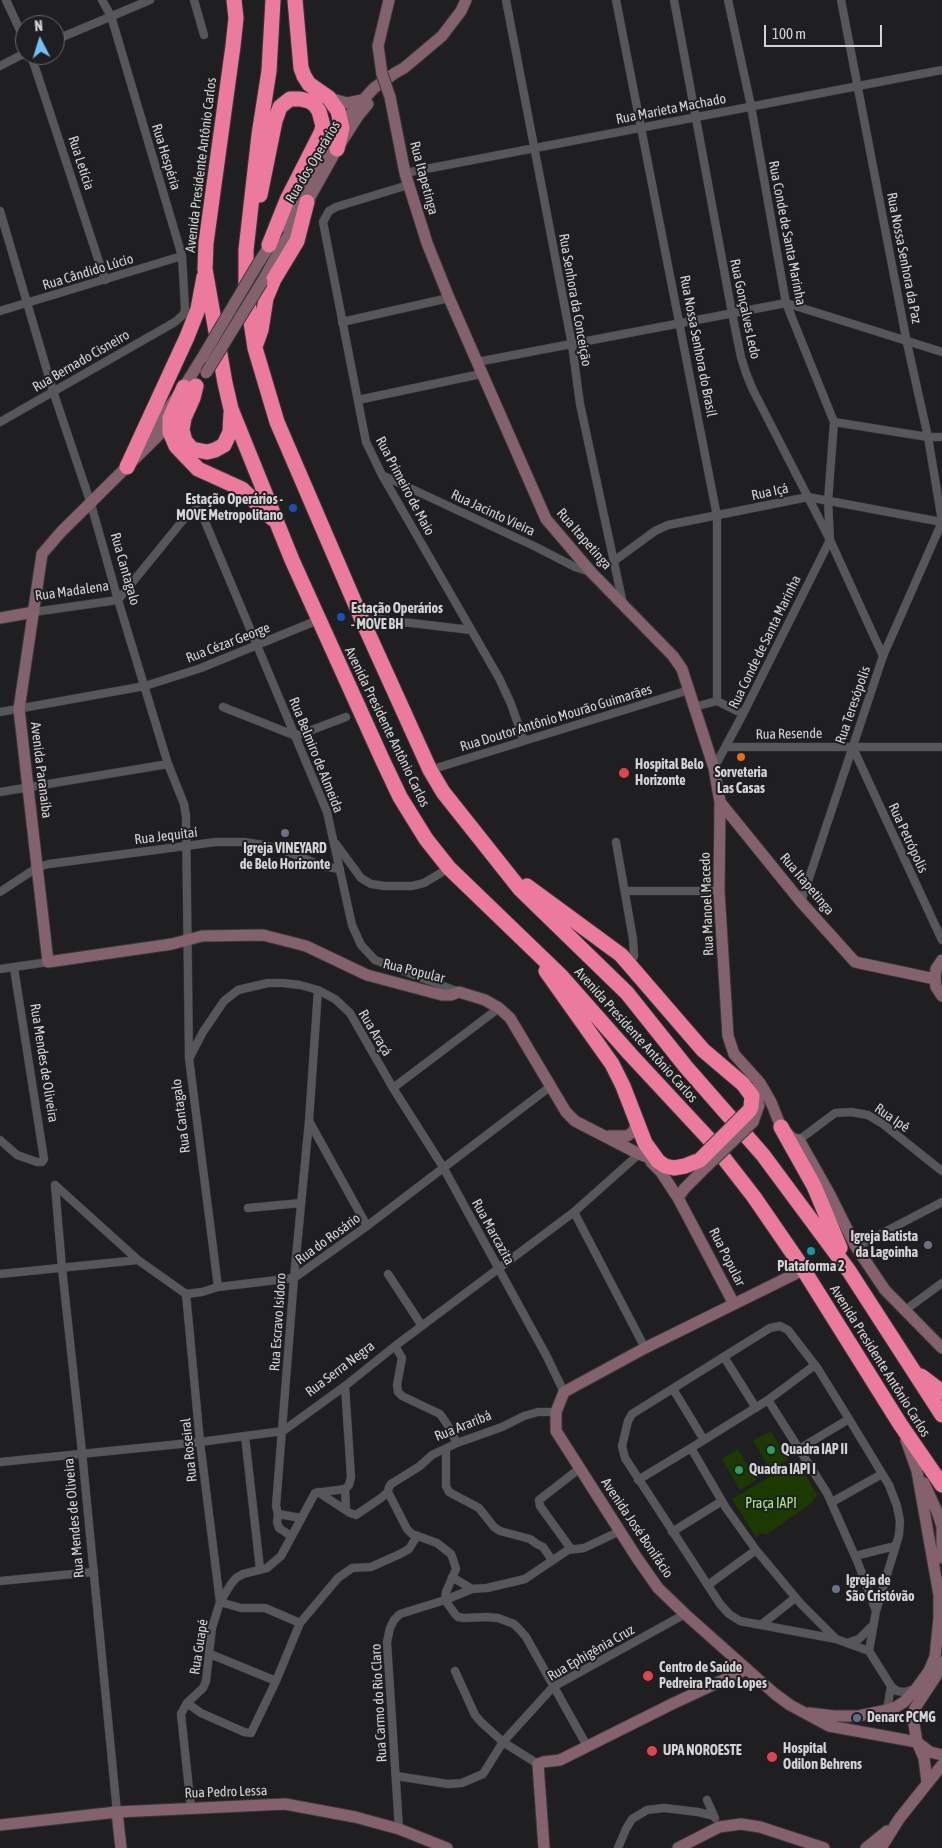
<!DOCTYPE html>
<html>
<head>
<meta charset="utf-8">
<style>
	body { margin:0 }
	#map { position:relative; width:942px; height:1848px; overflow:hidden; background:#1f1f21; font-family:"Asap Condensed",sans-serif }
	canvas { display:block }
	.north { position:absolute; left:15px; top:15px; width:50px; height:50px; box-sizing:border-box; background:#1f1f21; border:1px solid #676769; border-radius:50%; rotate:355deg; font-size:14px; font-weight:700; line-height:20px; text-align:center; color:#d3d2d4 }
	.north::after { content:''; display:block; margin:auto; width:18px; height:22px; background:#75c0f6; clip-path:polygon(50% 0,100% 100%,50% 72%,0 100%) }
	.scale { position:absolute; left:764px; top:25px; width:118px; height:22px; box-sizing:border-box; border:2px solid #d3d2d4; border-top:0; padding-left:6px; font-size:15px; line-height:18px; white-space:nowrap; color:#d3d2d4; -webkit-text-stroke:4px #1f1f21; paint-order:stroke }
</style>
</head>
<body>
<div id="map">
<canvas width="942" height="1848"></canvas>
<div class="north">N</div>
<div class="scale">100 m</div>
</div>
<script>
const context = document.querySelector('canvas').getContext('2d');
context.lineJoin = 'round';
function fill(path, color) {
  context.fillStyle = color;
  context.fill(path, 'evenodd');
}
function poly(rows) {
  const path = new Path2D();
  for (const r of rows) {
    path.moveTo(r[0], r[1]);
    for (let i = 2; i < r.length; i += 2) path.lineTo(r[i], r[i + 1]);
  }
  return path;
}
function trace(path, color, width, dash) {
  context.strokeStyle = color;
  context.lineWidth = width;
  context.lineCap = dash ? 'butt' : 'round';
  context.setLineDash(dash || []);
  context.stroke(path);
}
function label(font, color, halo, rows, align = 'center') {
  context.font = font + ' "Asap Condensed",sans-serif';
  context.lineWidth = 4;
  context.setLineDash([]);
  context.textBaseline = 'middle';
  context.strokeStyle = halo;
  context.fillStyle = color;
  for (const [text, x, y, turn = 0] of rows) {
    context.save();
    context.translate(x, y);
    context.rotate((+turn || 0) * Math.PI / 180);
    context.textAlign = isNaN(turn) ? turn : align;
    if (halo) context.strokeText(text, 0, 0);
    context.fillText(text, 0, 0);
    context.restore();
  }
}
fill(poly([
	[771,1431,788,1460,770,1469,753,1441],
	[738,1449,756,1480,740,1490,722,1459],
	[797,1461,818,1496,813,1499,812,1503,766,1535,761,1533,756,1537,732,1499]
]), '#1c3900');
const street = poly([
	[6,0,25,41],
	[194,0,204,35],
	[506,0,572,345,580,404,623,604],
	[616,0,717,516,717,701],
	[674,0,732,313,741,357,746,373,753,390,830,540,883,656],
	[841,0,907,343,928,437,942,521],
	[55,40,150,0],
	[31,55,105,280],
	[0,66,25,53],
	[405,173,942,70],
	[408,185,336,207,329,211,323,222,366,442,382,475,499,678,511,704,524,741],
	[0,211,53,391,91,504,118,600,168,764,184,804,186,816,189,1058,218,1287],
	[0,311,182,256],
	[342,322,449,298],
	[477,362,786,303,942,352],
	[358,400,481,374],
	[0,422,175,322,184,314,185,308,182,256,111,16,102,0],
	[834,422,928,437,942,437],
	[382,475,534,546,575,567,590,572],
	[614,561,655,531,668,525,808,497,942,522],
	[34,612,118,600,188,514,197,509,201,512,327,812,352,925,361,945,375,960,459,992],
	[363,622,377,619,471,630],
	[223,707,296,736,346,717],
	[694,707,717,701,743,714],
	[0,712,145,686,201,668,318,620],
	[852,746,942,940],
	[726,747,942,747],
	[714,768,743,714,830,540,828,501,834,422,786,303,751,106,728,0],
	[430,770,689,690],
	[0,792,168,764],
	[616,842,633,939,634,956,630,965],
	[336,844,361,878,371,884,385,886,412,886,424,883,449,868],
	[625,891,719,891],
	[0,892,38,867,49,864,216,842,244,842,264,845,286,851,322,866,340,869],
	[801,902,883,656,942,522],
	[0,969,48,962],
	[190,1057,203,1032,224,1001,238,990,268,983,283,983,300,985,318,990,335,999,350,1013,393,1088,443,1167,546,1355,564,1392],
	[393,1088,499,1008],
	[309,1121,367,1226],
	[0,1140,17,1155,37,1162,42,1162,44,1159,14,968],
	[799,1140,835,1113,851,1112,868,1115,883,1124,942,1171],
	[55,1185,62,1268,82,1452,117,1812],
	[55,1185,138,1260,186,1294,202,1292,218,1287,294,1278,367,1226,551,1086],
	[248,1208,301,1203],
	[574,1212,645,1348],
	[856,1247,942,1202],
	[0,1274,138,1260],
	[388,1274,422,1326],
	[186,1294,200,1442,220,1602,241,1608,265,1608,300,1623],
	[904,1311,942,1283],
	[395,1346,402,1358,397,1385,398,1392,402,1396,440,1414,447,1424,457,1443],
	[724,1357,756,1408],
	[345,1386,351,1477,349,1485,345,1489,346,1510],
	[673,1389,704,1440],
	[768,1400,815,1365],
	[245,1436,260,1569],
	[446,1449,446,1486,449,1492,479,1508,494,1527,500,1531,530,1539,537,1544,543,1547,552,1560],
	[799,1449,849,1419],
	[0,1462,200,1442,283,1431,345,1386,395,1346,574,1212,639,1154],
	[638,1480,691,1448],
	[318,1492,350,1513,356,1515,381,1498,388,1492,389,1487,391,1484,420,1466,432,1455,457,1443,502,1427,524,1416,538,1412,556,1412],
	[388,1492,407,1529,412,1534,437,1543,451,1554,453,1559,456,1569,446,1592,445,1600,455,1614,458,1617,464,1618,487,1617,498,1618,514,1624,520,1630,526,1637,587,1746],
	[832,1502,882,1474],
	[278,1514,277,1522,279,1528,291,1536],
	[301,1518,278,1514,276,1506,294,1278,309,1121,318,990],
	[672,1532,722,1501],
	[571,1549,540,1506,539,1500,579,1469],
	[855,1556,895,1546],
	[452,1577,472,1589],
	[0,1581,94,1572],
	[708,1585,756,1550],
	[761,1625,795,1598],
	[836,1639,740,1621,729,1614,720,1604,625,1458,622,1446,628,1421,632,1414,770,1328,780,1326,788,1330,818,1369,849,1419,889,1485,897,1506,900,1521,899,1535,876,1611,869,1651,836,1639,801,1604,756,1550,726,1508,691,1448,768,1400,827,1493,858,1563,876,1611],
	[847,1643,859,1639,871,1627],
	[869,1651,891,1686,897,1691,904,1692,915,1689],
	[210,1654,276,1681],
	[455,1671,475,1715,481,1722,503,1742,538,1764],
	[187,1703,201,1713,244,1732,251,1733,276,1681,300,1623,338,1578,352,1568,371,1567,400,1554,409,1549,417,1536],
	[887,1710,891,1686],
	[396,1776,448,1784,462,1783,483,1774,503,1742,553,1687,685,1614],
	[707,1800,715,1818],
	[191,1808,181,1714,187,1703,203,1688,206,1681,212,1628,220,1602,231,1584,236,1578,243,1574,267,1568,281,1556,315,1493,345,1489],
	[399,1829,387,1642,390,1628,394,1620,400,1614,445,1600,472,1589,487,1588,525,1579,568,1550,584,1548,618,1532],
	[618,1848,626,1829,632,1819,647,1810,664,1808,698,1812,714,1816]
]);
const secondary = poly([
	[382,74,378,46,389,0],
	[390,97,405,173,427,243,449,298,546,519,592,573,673,656,682,669,714,768,720,802,801,902,855,962,935,979],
	[329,98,347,103,362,100],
	[283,226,342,123,374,88,395,73,404,68,442,36,461,11,466,0],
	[259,262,274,239],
	[262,282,337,149,358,116,368,104],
	[172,422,61,532,42,554,19,709,48,962,172,944,202,936,263,935,306,946,367,975,442,995,451,995,459,992,485,1000,499,1008,510,1018,566,1112,575,1121,639,1154,658,1161,658,1164],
	[146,439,184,387,202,358],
	[0,618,34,612],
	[720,802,719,891,728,1036,734,1054,760,1083,771,1102,781,1127,793,1139,799,1140,829,1193,856,1247,885,1290,942,1348],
	[942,960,936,969,935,979,936,987,942,996],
	[753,1122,759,1105,754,1089],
	[609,1136,627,1136,633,1132,637,1123],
	[651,1162,661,1172,678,1198,734,1304],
	[678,1198,684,1189,707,1166],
	[803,1270,645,1348,564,1392,556,1412,556,1431,637,1558,658,1588,685,1614,775,1694,790,1705,829,1726,917,1742,924,1758,927,1782],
	[924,1483,938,1514,942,1527],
	[942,1529,942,1558],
	[940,1662,936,1676,915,1708,913,1718,917,1742,930,1752,942,1755],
	[809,1713,834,1716,858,1716,887,1710,896,1707,904,1702,916,1689,929,1671,935,1657,939,1618,939,1595,917,1471,906,1440],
	[117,1812,121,1848],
	[0,1825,117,1812,285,1804,355,1817,399,1829,447,1848],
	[544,1848,538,1764,543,1762,560,1760,672,1704,747,1669],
	[678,1848,719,1827,741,1824,760,1827,824,1848],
	[866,1848,887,1831],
	[881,1848,899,1819,942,1765]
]);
const highway = poly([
	[234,0,236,18,233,46,206,243,205,269,225,383,231,409,292,560,382,759,400,797,426,839,449,868,561,976,630,1054,709,1139,754,1197,798,1261,900,1424,942,1485],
	[273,0,269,71,259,135,246,250,246,289,255,348,277,422,363,622,430,770,443,792,520,889,627,993,686,1067,763,1155,849,1271,942,1415],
	[295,0,301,68,304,76,309,84,329,98,338,111,342,128,337,149],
	[260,195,275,121,280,107,290,99,300,99,309,101,314,104,319,111,323,126,321,133,287,200,269,245],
	[256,344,261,330,266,298,274,279,297,241,307,202],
	[196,386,193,398,184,418,182,430,185,441,192,449,207,452,215,450,224,445,230,432,231,413],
	[184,387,170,418,170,432,176,446,198,469,242,489,273,519],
	[127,467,187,337,198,309,204,277],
	[527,886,621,955,703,1050,743,1084,752,1096,751,1107,749,1111],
	[546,971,612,1064,623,1086,645,1143,658,1161,665,1166,674,1168,685,1166,700,1160],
	[781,1127,814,1186,840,1248],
	[921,1376,942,1392]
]);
trace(street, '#39393b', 9);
trace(secondary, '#39393b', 13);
trace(highway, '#39393b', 17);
trace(street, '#575759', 8);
trace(secondary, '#84626d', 11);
trace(highway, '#ec7a9d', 15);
const secondaryBridge = poly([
	[382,74,390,97],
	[202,358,259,262],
	[206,373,262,282],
	[707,1166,753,1122]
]);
const highwayBridge = poly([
	[700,1160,749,1111]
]);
trace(secondaryBridge, '#39393b', 13, []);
trace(highwayBridge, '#39393b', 17, []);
trace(secondaryBridge, '#84626d', 11);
trace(highwayBridge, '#ec7a9d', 15);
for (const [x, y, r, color] of [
	[293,508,5,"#1a4fb4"],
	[341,617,5,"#1a4fb4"],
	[741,757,5,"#e8710a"],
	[624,773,6,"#e0444e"],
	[285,833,5,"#6b7280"],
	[928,1245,5,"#6b7280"],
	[811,1251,5,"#0f9aa8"],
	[771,1450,5,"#2e9e5b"],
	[739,1470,5,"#2e9e5b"],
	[836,1589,5,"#6b7280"],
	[648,1676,6,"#e0444e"],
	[857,1718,5,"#5c6f8a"],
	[652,1751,6,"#e0444e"],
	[772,1757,6,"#e0444e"]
]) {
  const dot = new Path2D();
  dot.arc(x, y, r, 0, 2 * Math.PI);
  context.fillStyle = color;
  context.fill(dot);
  trace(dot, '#1f1f21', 2);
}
label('14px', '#d3d2d4', '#1f1f21', [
	["Rua Marieta Machado",671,109,-11],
	["Rua Hespéria",166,157,73],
	["Rua dos Operários",313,162,-59],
	["Rua Letícia",81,163,72],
	["Avenida Presidente Antônio Carlos",201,165,-83],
	["Rua Itapetinga",424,178,75],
	["Rua Conde de Santa Marinha",787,233,79],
	["Rua Nossa Senhora da Paz",904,258,79],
	["Rua Cândido Lúcio",88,272,-17],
	["Rua Senhora da Conceição",575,300,80],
	["Rua Gonçalves Ledo",745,309,78],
	["Rua Nossa Senhora do Brasil",698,346,79],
	["Rua Bernado Cisneiro",81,361,-30],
	["Rua Primeiro de Maio",405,486,62],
	["Rua Içá",770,492,-12],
	["Rua Jacinto Vieira",493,513,25],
	["Rua Itapetinga",584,539,49],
	["Rua Cantagalo",125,569,74],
	["Rua Madalena",72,591,-8],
	["Rua Conde de Santa Marinha",765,642,-64],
	["Rua Cézar George",228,643,-21],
	["Rua Teresópolis",853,705,-71],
	["Rua Doutor Antônio Mourão Guimarães",556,718,-17],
	["Avenida Presidente Antônio Carlos",387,727,64],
	["Rua Resende",789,734,-1],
	["Rua Belmiro de Almeida",316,755,68],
	["Avenida Paranaíba",41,770,83],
	["Rua Jequitaí",166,836,-7],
	["Rua Petrópolis",908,838,65],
	["Rua Itapetinga",807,884,50],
	["Rua Manoel Macedo",707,904,-92],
	["Rua Popular",414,971,14],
	["Rua Araçá",375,1033,59],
	["Avenida Presidente Antônio Carlos",636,1035,48],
	["Rua Mendes de Oliveira",44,1063,81],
	["Rua Cantagalo",181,1116,-97],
	["Rua Ipê",892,1118,35],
	["Rua Marcazita",493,1232,61],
	["Rua do Rosário",328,1239,-36],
	["Rua Popular",727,1257,63],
	["Rua Escravo Isidoro",278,1322,-86],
	["Avenida Presidente Antônio Carlos",880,1361,58],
	["Rua Serra Negra",340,1369,-37],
	["Rua Araribá",463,1426,-22],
	["Rua Roseiral",189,1450,-96],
	["Rua Mendes de Oliveira",74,1518,-95],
	["Avenida José Bonifácio",637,1528,56],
	["Rua Guapé",199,1647,-81],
	["Rua Ephigênia Cruz",591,1653,-30],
	["Rua Carmo do Rio Claro",379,1703,-93],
	["Rua Pedro Lessa",226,1792,-2]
]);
label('bold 14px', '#d3d2d4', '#1f1f21', [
	["Estação Operários -",283,500,"right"],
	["MOVE Metropolitano",283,516,"right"],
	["Estação Operários",351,609],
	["- MOVE BH",351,625],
	["Hospital Belo",635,765],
	["Horizonte",635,781],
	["Sorveteria",741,773,"center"],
	["Las Casas",741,789,"center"],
	["Igreja VINEYARD",285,849,"center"],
	["de Belo Horizonte",285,865,"center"],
	["Igreja Batista",918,1237,"right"],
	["da Lagoinha",918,1253,"right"],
	["Plataforma 2",811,1267,"center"],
	["Quadra IAP II",781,1450],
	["Quadra IAPI I",749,1470],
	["Igreja de",846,1581],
	["São Cristóvão",846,1597],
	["Centro de Saúde",659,1668],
	["Pedreira Prado Lopes",659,1684],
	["Denarc PCMG",867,1718],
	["Hospital",783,1749],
	["Odilon Behrens",783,1765],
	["UPA NOROESTE",663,1751]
], 'left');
label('14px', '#ade984', '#1f1f21', [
	["Praça IAPI",771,1504]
]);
</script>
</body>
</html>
